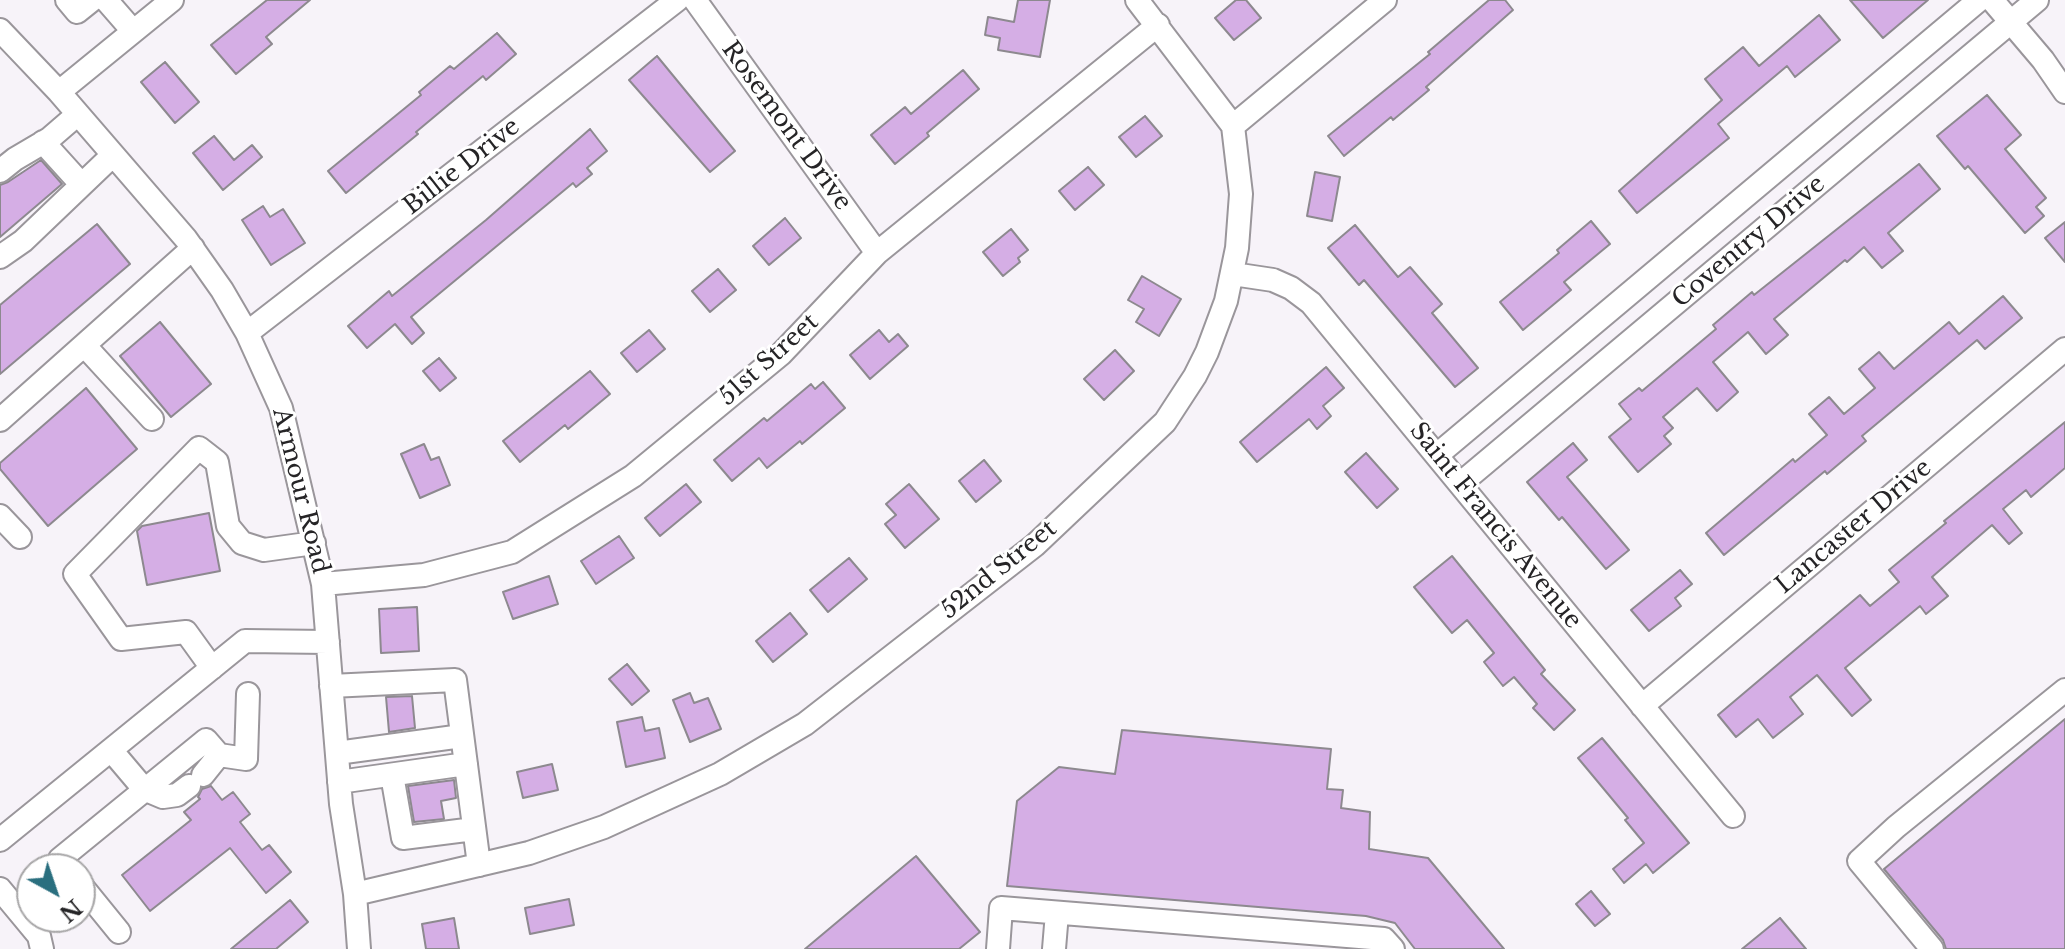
<!DOCTYPE html>
<html>
<head>
<meta charset="utf-8">
<style>
	body { margin:0 }
	#map { position:relative; width:2065px; height:949px; overflow:hidden; background:#f7f3f9; font-family:"Libre Baskerville",serif }
	canvas { display:block }
	.north { position:absolute; left:16px; top:853px; width:80px; height:80px; box-sizing:border-box; background:#fff; border:2px solid #a8a7a8; border-radius:50%; rotate:140deg; font-size:22px; font-weight:700; line-height:32px; text-align:center; color:#252426 }
	.north::after { content:''; display:block; margin:auto; width:28px; height:36px; background:#2a6f7f; clip-path:polygon(50% 0,100% 100%,50% 72%,0 100%) }
</style>
</head>
<body>
<div id="map">
<canvas width="2065" height="949"></canvas>
<div class="north">N</div>
</div>
<script>
const context = document.querySelector('canvas').getContext('2d');
context.lineJoin = 'round';
function fill(path, color) {
  context.fillStyle = color;
  context.fill(path, 'evenodd');
}
function poly(rows) {
  const path = new Path2D();
  for (const r of rows) {
    path.moveTo(r[0], r[1]);
    for (let i = 2; i < r.length; i += 2) path.lineTo(r[i], r[i + 1]);
  }
  return path;
}
function trace(path, color, width, dash) {
  context.strokeStyle = color;
  context.lineWidth = width;
  context.lineCap = dash ? 'butt' : 'round';
  context.setLineDash(dash || []);
  context.stroke(path);
}
function label(font, color, halo, rows, align = 'center') {
  context.font = font + ' "Libre Baskerville",serif';
  context.lineWidth = 6;
  context.setLineDash([]);
  context.textBaseline = 'middle';
  context.strokeStyle = halo;
  context.fillStyle = color;
  for (const [text, x, y, turn = 0] of rows) {
    context.save();
    context.translate(x, y);
    context.rotate((+turn || 0) * Math.PI / 180);
    context.textAlign = isNaN(turn) ? turn : align;
    if (halo) context.strokeText(text, 0, 0);
    context.fillText(text, 0, 0);
    context.restore();
  }
}
const building = poly([
	[267,0,310,0,266,37,272,44,236,74,211,45,267,0],
	[1018,0,1050,0,1040,57,998,50,1000,38,985,35,988,17,1014,22,1018,0],
	[1236,0,1246,0,1261,18,1234,40,1215,18,1236,0],
	[1489,0,1505,0,1513,10,1426,87,1429,90,1393,120,1391,117,1344,156,1328,136,1430,54,1428,52,1489,0],
	[1850,0,1928,0,1883,38,1850,0],
	[1819,15,1840,40,1795,77,1787,66,1718,124,1729,138,1637,213,1619,191,1722,100,1705,79,1743,47,1759,66,1819,15],
	[497,33,516,54,486,80,483,76,416,132,418,134,346,193,328,171,421,95,419,92,450,66,454,69,497,33],
	[657,56,735,151,710,172,629,80,657,56],
	[165,62,199,102,175,123,141,82,165,62],
	[963,70,979,89,927,133,929,136,895,164,871,135,905,107,911,114,963,70],
	[1987,95,2021,135,2005,149,2046,198,2036,207,2044,216,2025,233,1968,166,1965,169,1937,136,1987,95],
	[1145,116,1162,136,1136,157,1119,137,1145,116],
	[590,129,607,151,587,168,592,174,576,187,573,183,411,317,424,333,412,344,395,324,367,348,348,326,389,291,392,296,486,220,590,129],
	[214,136,234,160,252,145,262,157,223,190,193,153,214,136],
	[41,160,62,184,0,237,0,185,8,182,41,160],
	[1919,164,1940,189,1888,233,1903,251,1882,268,1864,247,1847,262,1845,260,1774,319,1788,335,1766,354,1748,332,1713,362,1738,392,1717,411,1697,388,1663,417,1673,428,1664,436,1671,444,1638,472,1609,437,1631,419,1619,404,1639,388,1642,391,1716,329,1713,325,1752,292,1754,295,1919,164],
	[1088,167,1104,185,1075,210,1059,191,1088,167],
	[1315,172,1340,177,1332,221,1307,216,1315,172],
	[263,206,270,217,283,209,305,243,271,265,242,220,263,206],
	[785,218,801,238,769,265,753,246,785,218],
	[1591,221,1610,244,1564,282,1571,290,1523,330,1500,302,1559,253,1557,250,1591,221],
	[2065,222,2065,262,2045,238,2065,222],
	[97,224,130,264,0,374,0,305,97,224],
	[1355,225,1398,277,1410,267,1442,304,1432,313,1478,368,1455,387,1364,280,1359,285,1328,248,1355,225],
	[1011,229,1028,250,1018,258,1020,262,1003,276,983,252,1011,229],
	[718,269,736,290,710,312,692,291,718,269],
	[1142,276,1181,299,1159,336,1136,322,1144,309,1128,300,1142,276],
	[2003,296,2022,318,1985,349,1977,340,1862,436,1866,441,1827,474,1825,471,1724,555,1706,533,1793,459,1795,462,1827,435,1809,414,1829,397,1844,414,1875,388,1859,369,1879,352,1894,369,1949,322,1959,334,2003,296],
	[160,322,211,384,171,417,120,356,160,322],
	[649,330,665,349,637,372,621,353,649,330],
	[879,330,889,342,898,334,908,346,870,379,850,355,879,330],
	[1115,350,1134,371,1104,400,1084,379,1115,350],
	[439,358,456,378,440,391,423,371,439,358],
	[1326,367,1344,388,1323,406,1331,416,1317,429,1309,419,1257,462,1240,442,1326,367],
	[590,371,610,394,568,429,565,425,520,462,503,441,590,371],
	[823,382,845,408,802,444,800,441,767,468,759,458,732,481,714,460,764,418,767,421,811,384,815,389,823,382],
	[86,388,137,449,48,526,0,469,0,463,86,388],
	[2065,422,2065,468,2031,497,2026,490,2003,509,2022,533,2009,544,1992,525,1932,577,1948,596,1926,614,1920,606,1845,668,1871,700,1852,716,1817,675,1790,697,1803,714,1773,738,1758,719,1736,737,1718,715,1860,595,1870,606,1899,582,1889,570,1946,523,1944,521,2065,422],
	[1573,443,1587,460,1567,477,1629,550,1606,569,1562,517,1559,520,1527,482,1573,443],
	[424,444,431,460,439,457,450,485,420,498,401,454,424,444],
	[1366,453,1398,489,1377,508,1345,472,1366,453],
	[984,460,1001,481,976,502,959,481,984,460],
	[686,484,701,502,660,536,645,518,686,484],
	[909,484,939,519,905,548,885,524,896,515,886,504,909,484],
	[209,513,220,571,147,585,137,531,142,526,209,513],
	[619,536,634,558,596,584,581,561,619,536],
	[1452,556,1545,670,1541,674,1575,710,1554,730,1533,708,1537,704,1514,677,1503,686,1484,662,1494,653,1467,620,1452,633,1414,587,1452,556],
	[849,558,867,579,828,612,810,590,849,558],
	[1680,570,1692,584,1675,598,1681,606,1649,631,1631,610,1680,570],
	[549,576,558,604,513,619,503,592,549,576],
	[417,607,419,651,381,653,379,609,417,607],
	[790,613,807,634,773,662,756,641,790,613],
	[627,664,649,691,632,705,609,679,627,664],
	[690,693,694,703,708,698,721,729,690,742,673,700,690,693],
	[412,696,415,728,389,732,386,697,412,696],
	[642,717,645,731,659,728,665,758,626,767,617,722,642,717],
	[2065,719,2065,949,1946,949,1943,940,1884,869,2065,719],
	[1122,730,1331,749,1327,789,1343,790,1341,808,1370,812,1369,849,1428,858,1504,949,1415,949,1395,923,1366,916,1007,886,1017,801,1059,767,1115,774,1122,730],
	[1602,738,1689,843,1653,873,1646,864,1624,883,1613,869,1644,843,1625,820,1628,818,1578,758,1602,738],
	[552,764,558,790,523,798,517,772,552,764],
	[454,780,456,798,441,801,444,819,414,822,408,786,454,780],
	[211,786,222,800,233,792,250,814,240,822,262,850,269,845,291,872,266,893,230,848,150,911,122,875,191,820,184,812,200,799,198,797,202,789,211,786],
	[916,856,980,932,959,949,805,949,916,856],
	[1591,891,1610,914,1595,926,1576,904,1591,891],
	[569,899,574,925,530,934,525,908,569,899],
	[290,900,308,922,276,949,231,949,290,900],
	[454,918,459,949,426,949,422,924,454,918],
	[1780,918,1806,949,1742,949,1780,918]
]);
fill(building, '#d5aee5');
trace(building, '#8d898f', 2);
const minor = poly([
	[67,0,77,12,92,0],
	[106,0,133,31],
	[695,0,877,253],
	[1137,0,1233,126],
	[1992,0,2043,60,2065,92],
	[0,30,59,92,186,239,222,290,247,333,281,408,323,584,341,804,355,894,359,949],
	[59,92,172,0],
	[43,142,81,184],
	[0,171,15,159,49,139,78,114],
	[0,257,23,241,113,155],
	[1233,274,1273,280,1291,288,1311,303,1733,816],
	[247,333,677,0],
	[84,345,152,419],
	[0,420,193,248],
	[1437,455,1979,0],
	[1460,484,2037,0],
	[0,516,20,537],
	[323,584,424,575,512,552,633,476,781,354,877,253,1158,25],
	[212,668,186,632,121,639,75,574,199,448,217,462,228,526,242,543,264,550,314,543],
	[331,686,455,680,479,865],
	[1642,706,2065,349],
	[111,750,144,789,163,797,177,795,189,786],
	[337,753,462,736],
	[203,775,219,755],
	[392,775,403,838,474,829],
	[339,782,466,764],
	[0,840,245,641,328,642],
	[68,869,60,859,206,740,219,755,246,759,248,694],
	[80,884,119,932],
	[0,889,39,936,42,949],
	[355,894,529,853,604,827,720,774,805,724,1035,545,1165,422,1195,376,1207,352,1226,301,1237,248,1241,194,1233,126,1385,0],
	[998,949,1001,908,1384,939,1393,949],
	[1054,949,1057,913],
	[1932,949,1859,861,1896,827,2065,690]
]);
trace(minor, '#9a969b', 26);
trace(minor, '#fff', 22);
label('24px', '#252426', '#fff', [
	["Rosemont Drive",786,126,54],
	["Billie Drive",462,167,-38],
	["Coventry Drive",1749,242,-40],
	["51st Street",769,360,-42],
	["Armour Road",300,491,76],
	["Saint Francis Avenue",1495,526,51],
	["Lancaster Drive",1854,527,-40],
	["52nd Street",999,570,-39]
]);
</script>
</body>
</html>
